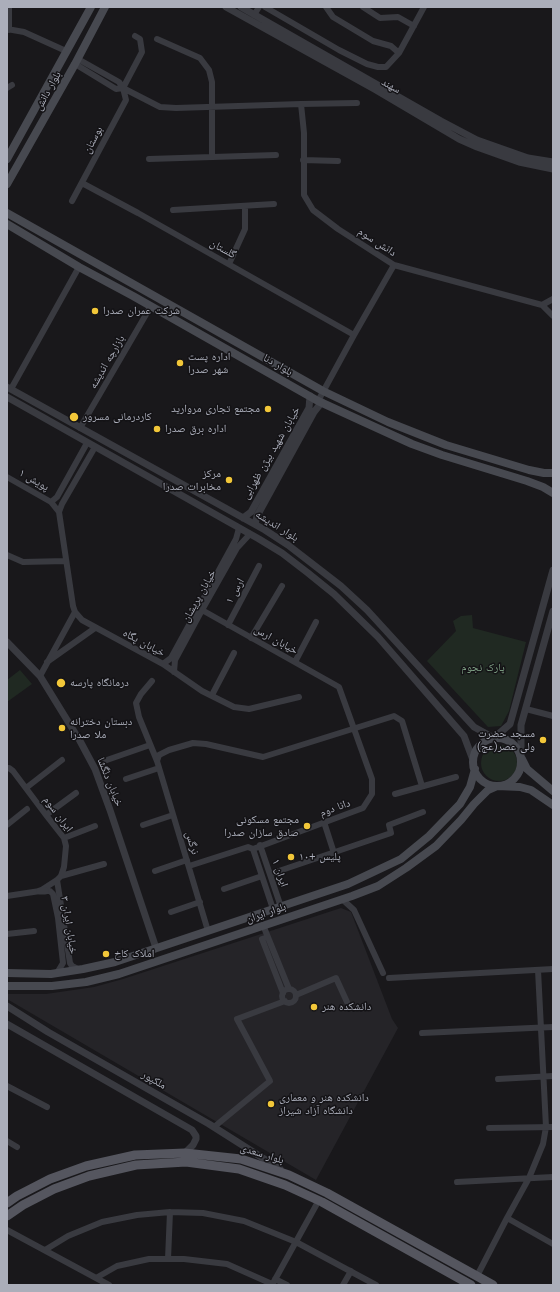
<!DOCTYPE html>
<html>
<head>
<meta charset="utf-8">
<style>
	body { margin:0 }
	#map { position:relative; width:560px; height:1292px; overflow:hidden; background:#19181b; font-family:"Work Sans",sans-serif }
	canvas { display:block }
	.frame { position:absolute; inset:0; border:8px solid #abaeba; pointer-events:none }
</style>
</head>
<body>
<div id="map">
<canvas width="560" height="1292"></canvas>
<div class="frame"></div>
</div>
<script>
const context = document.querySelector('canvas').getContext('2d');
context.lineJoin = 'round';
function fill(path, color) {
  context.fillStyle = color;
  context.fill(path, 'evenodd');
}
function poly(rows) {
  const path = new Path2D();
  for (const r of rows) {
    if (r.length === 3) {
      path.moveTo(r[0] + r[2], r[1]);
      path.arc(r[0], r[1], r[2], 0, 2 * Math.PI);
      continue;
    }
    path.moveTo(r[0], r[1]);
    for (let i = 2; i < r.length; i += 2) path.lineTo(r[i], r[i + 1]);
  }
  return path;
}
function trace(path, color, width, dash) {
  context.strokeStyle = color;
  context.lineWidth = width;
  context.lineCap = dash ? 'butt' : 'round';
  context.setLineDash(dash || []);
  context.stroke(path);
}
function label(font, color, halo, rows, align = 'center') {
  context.font = font + ' "Work Sans","Noto Naskh Arabic",sans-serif';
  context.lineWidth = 3;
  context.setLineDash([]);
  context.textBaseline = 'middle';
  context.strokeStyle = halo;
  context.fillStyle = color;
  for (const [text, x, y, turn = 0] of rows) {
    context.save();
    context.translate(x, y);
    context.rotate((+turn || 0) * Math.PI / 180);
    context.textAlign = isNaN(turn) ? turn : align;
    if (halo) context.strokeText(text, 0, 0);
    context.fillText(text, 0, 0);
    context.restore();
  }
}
fill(poly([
	[341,908,351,912,392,1019,398,1028,316,1180,7,999,7,994,46,994,94,987,123,979]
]), '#252428');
fill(poly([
	[472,615,473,628,526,642,509,711,501,726,488,727,427,661,456,631,453,621,461,616],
	[20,670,32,684,7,702,7,680],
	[499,763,18]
]), '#202922');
trace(poly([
	[9,7,9,30],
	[265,7,339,50,367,64,378,67,386,67,399,53,424,7],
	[326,7,333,17,373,41,391,46,399,53],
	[363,7,380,18,398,17,414,26],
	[254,15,259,7],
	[7,29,24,32,66,51],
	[157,39,200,58,209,70,212,82,212,157],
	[78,59,119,82,123,88,160,107,176,108,301,104,304,133,304,195,313,210,338,229,394,265,542,305],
	[75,64,116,89,123,88],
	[7,88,12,85],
	[123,88,142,52,140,39,135,36],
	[301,104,357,103],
	[149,159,276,155],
	[303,160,338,161],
	[82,183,138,213,354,335],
	[72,201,126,100,123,88],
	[173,210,274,204],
	[229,264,245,229,245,206],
	[542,305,553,316],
	[542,305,553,299],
	[11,389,79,267],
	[318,401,354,335,394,265],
	[80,428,151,306],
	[7,477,51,502,59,512,73,606,75,612,82,620,163,664,202,691,234,707,249,709,299,697],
	[51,502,57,497,87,443],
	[59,512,62,504,95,447],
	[7,555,23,562,66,561],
	[228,625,259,566],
	[251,638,282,586],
	[47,662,95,628],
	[295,662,316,622],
	[163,664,171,658,236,539,239,528],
	[174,672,175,660,202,610,237,548,250,534],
	[40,676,75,612],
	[152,681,141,694,136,703,139,717,157,761,208,931],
	[212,695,234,653],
	[526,709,553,716],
	[104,761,150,745],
	[157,761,159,755,169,750,193,743,206,744,263,757,394,716,402,721,422,786],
	[7,768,9,768,13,771,46,815,64,838,66,846,64,867,61,876,57,880,40,891,7,896],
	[126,779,159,768],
	[26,788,62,760],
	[395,794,456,777],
	[46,815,76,793],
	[324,822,334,853],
	[7,825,27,809],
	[143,825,173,815],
	[64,838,95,826],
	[260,845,281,907],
	[253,849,273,909],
	[189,866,248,847,253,849,363,808,372,794,372,779,339,687,202,610],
	[155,871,187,860],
	[270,874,391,833,389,825,423,812],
	[61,876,104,864],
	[57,880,70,963,72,966,80,970],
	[224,889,262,876],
	[45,891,50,891,53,894,58,918,63,963,57,973],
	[342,899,354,910,383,973],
	[171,912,200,902],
	[263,925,289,989],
	[7,934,34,931],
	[268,937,262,939,283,993],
	[389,978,553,969],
	[289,996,7],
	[296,995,336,978,347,1002],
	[422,1033,553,1027],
	[498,1079,553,1076],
	[7,1086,47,1107],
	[214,1127,270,1081,237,1019,285,1001],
	[489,1128,553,1127],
	[7,1141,17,1147],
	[457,1182,553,1177],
	[507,1218,553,1244],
	[7,1230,109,1285],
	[45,1250,68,1236,102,1222,137,1215,170,1212,203,1213,244,1221,296,1242,376,1285],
	[168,1259,170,1212],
	[477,1276,507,1218,529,1178,543,1144,546,1127,538,970],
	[96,1278,117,1266,149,1259,184,1259,227,1264,272,1284],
	[275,1279,287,1285],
	[272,1285,319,1200],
	[343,1285,351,1271]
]), '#393a40', 6);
trace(poly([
	[226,7,376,90,459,139,477,147,519,162,553,169],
	[241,7,441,121,477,140,528,158,553,162],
	[7,387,265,530,288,545,341,586,367,610,474,727,494,738,510,724,553,570],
	[7,397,259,539,282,553,308,573,334,594,378,637,464,736,473,760],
	[243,518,251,512,309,408,310,396],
	[255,524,257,516,314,412,322,402],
	[7,642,40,676,80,741,95,769,110,810,156,948],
	[521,755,521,725,553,611],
	[40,891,45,891],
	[7,1006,48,1032,209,1124,280,1169],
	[7,1024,192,1130,196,1136,196,1139,193,1145,185,1153]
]), '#393a40', 7);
trace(poly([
	[7,159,91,7],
	[7,184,75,64,105,7],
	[7,213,323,391,388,422,446,445,529,470,544,473,553,473],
	[7,224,79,267,133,296,318,401,412,444,442,455,527,481,543,487,553,493],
	[497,762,24],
	[522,759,527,769,553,791],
	[7,973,51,974,83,969,115,962,348,884,401,859,429,836,460,804,470,787,475,769],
	[7,986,52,986,86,982,119,974,352,896,378,886,406,868,436,846,461,820,474,804,488,790,497,786,520,787,531,790,553,805]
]), '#474950', 8);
trace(poly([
	[7,1203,17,1196,50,1179,86,1166,135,1155,185,1153,241,1159,289,1175,327,1193,493,1285],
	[7,1216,23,1205,54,1189,89,1176,136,1165,186,1162,239,1169,285,1185,322,1202,471,1285]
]), '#55565f', 9);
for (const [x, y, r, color] of [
	[95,311,4,"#f2c739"],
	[180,363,4,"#f2c739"],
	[268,409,4,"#f2c739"],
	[74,417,5,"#f2c739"],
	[157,429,4,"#f2c739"],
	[229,480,4,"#f2c739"],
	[61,683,5,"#f2c739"],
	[62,728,4,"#f2c739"],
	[543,740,4,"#f2c739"],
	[307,826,4,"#f2c739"],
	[291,857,4,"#f2c739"],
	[106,954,4,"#f2c739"],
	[314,1007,4,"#f2c739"],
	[271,1104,4,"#f2c739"]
]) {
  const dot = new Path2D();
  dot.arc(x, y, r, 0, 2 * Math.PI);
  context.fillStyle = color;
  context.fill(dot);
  trace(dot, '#141316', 1.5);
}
label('11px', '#abaeba', '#141316', [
	["سهند",391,86,29],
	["بلوار دانش",48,91,-61],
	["بوستان",93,140,-62],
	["دانش سوم",377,242,33],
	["گلستان",223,249,29],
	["بازارچه اندیشه",107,362,-60],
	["بلوار دنا",278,365,30],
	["خیابان شهید بیژن ظهرابی",271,453,-60],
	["پویش ۱",34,480,30],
	["بلوار اندیشه",277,526,32],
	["ارس ۱",235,591,-62],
	["خیابان پریشان",199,596,-61],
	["خیابان ارس",276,640,29],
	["خیابان پگاه",144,643,28],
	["خیابان دلگشا",110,782,68],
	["دانا دوم",335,808,-20],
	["ایران سوم",58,814,53],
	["نرگس",192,843,73],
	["ایران ۱",280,873,71],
	["بلوار ایران",266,913,-19],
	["خیابان ایران ۳",69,925,81],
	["ملکپور",154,1080,30],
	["بلوار سعدی",262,1154,17]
]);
label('11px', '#abaeba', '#141316', [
	["شرکت عمران صدرا",103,311],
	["اداره پست",188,357],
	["شهر صدرا",188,370],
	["مجتمع تجاری مروارید",260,409,"right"],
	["کاردرمانی مسرور",83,417],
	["اداره برق صدرا",165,429],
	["مرکز",221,474,"right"],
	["مخابرات صدرا",221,487,"right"],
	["درمانگاه پارسه",70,683],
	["دبستان دخترانه",70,722],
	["ملا صدرا",70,735],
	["مسجد حضرت",535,734,"right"],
	["ولی عصر(عج)",535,747,"right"],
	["مجتمع مسکونی",299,820,"right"],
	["صادق سازان صدرا",299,833,"right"],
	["پلیس +۱۰",299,857],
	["املاک کاخ",114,954],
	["دانشکده هنر",322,1007],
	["دانشکده هنر و معماری",279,1098],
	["دانشگاه آزاد شیراز",279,1111]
], 'left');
label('11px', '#82a588', '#141316', [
	["پارک نجوم",483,668]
]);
</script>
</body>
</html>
